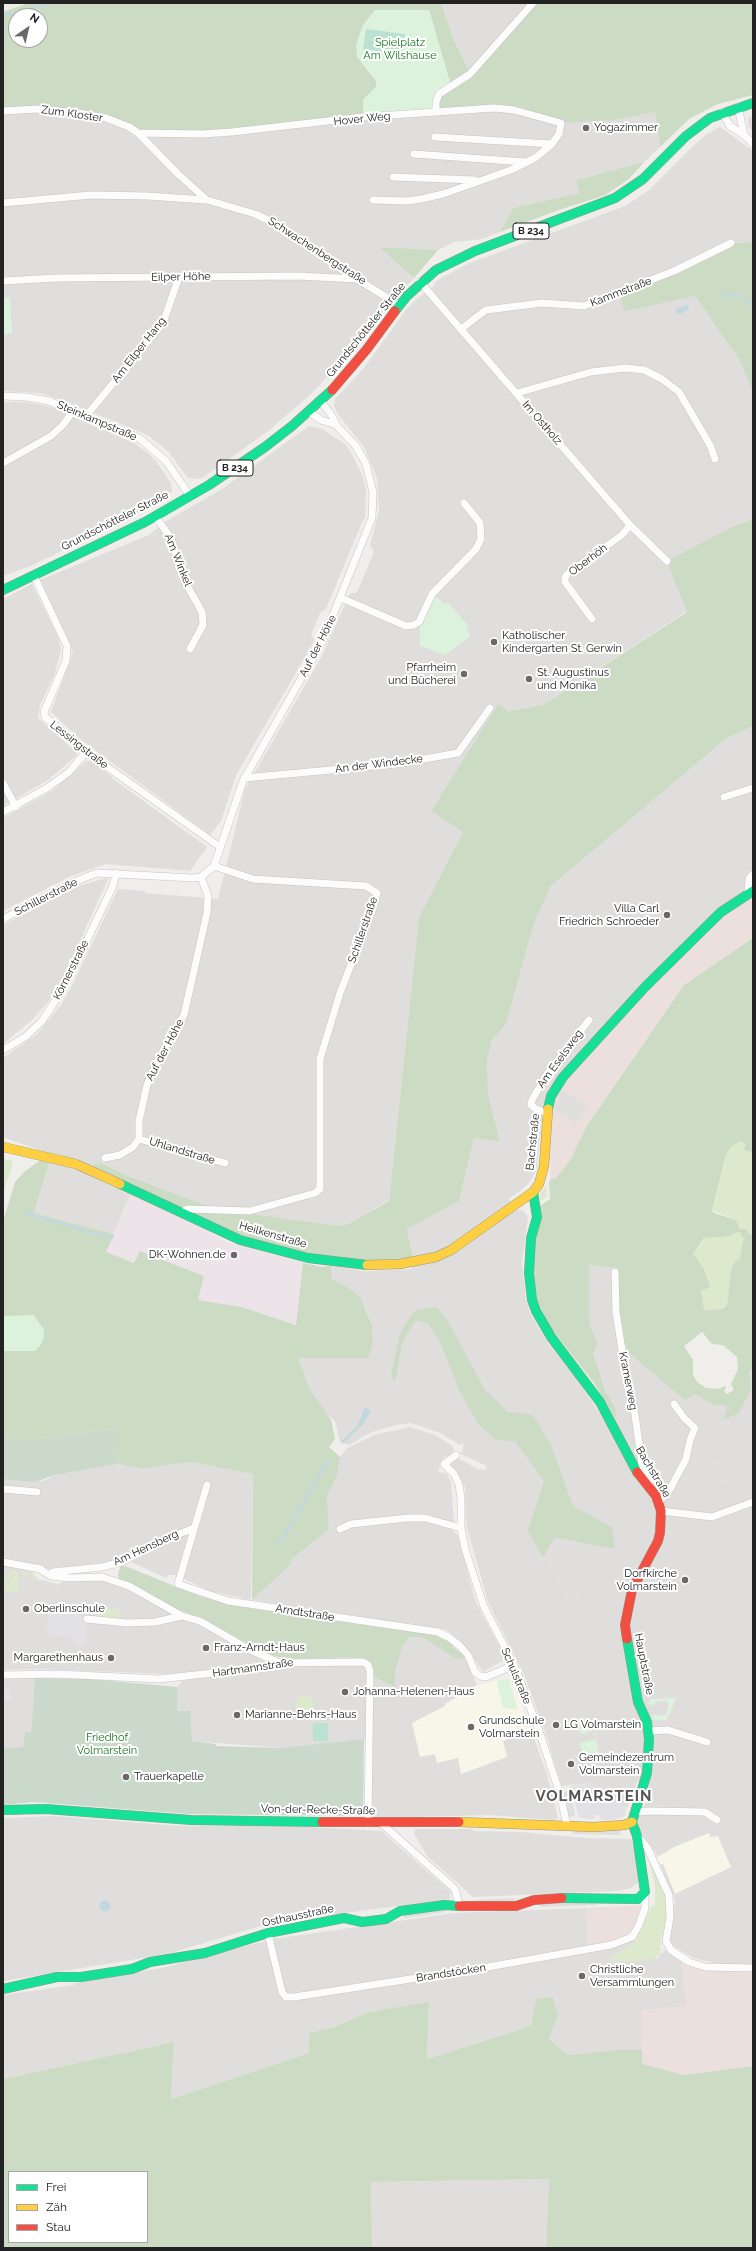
<!DOCTYPE html>
<html>
<head>
<meta charset="utf-8">
<style>
	body { margin:0 }
	#map { position:relative; width:756px; height:2251px; overflow:hidden; background:#f0eeeb; font-family:Raleway,sans-serif }
	canvas { display:block }
	.frame { position:absolute; inset:0; border:4px solid #222; pointer-events:none }
	.legend { position:absolute; left:8px; top:2171px; width:140px; height:72px; box-sizing:border-box; background:#fff; border:1px solid #a7a7a7; margin:0; padding:5px 7px; list-style:none; font-size:12px; color:#222 }
	.legend li { display:flex; align-items:center; gap:8px; height:20px }
	.legend b { width:20px; border:1px solid #a7a7a7 }
	.north { position:absolute; left:8px; top:8px; width:40px; height:40px; box-sizing:border-box; background:#fff; border:1px solid #a7a7a7; border-radius:50%; rotate:34deg; font-size:11px; font-weight:700; line-height:16px; text-align:center; color:#222 }
	.north::after { content:''; display:block; margin:auto; width:14px; height:18px; background:#6a6968; clip-path:polygon(50% 0,100% 100%,50% 72%,0 100%) }
</style>
</head>
<body>
<div id="map">
<canvas width="756" height="2251"></canvas>
<div class="frame"></div>
<ul class="legend">
<li><b style="height:5px;background:#16e098"></b>Frei</li>
<li><b style="height:5px;background:#ffcf43"></b>Zäh</li>
<li><b style="height:5px;background:#f24e42"></b>Stau</li>
</ul>
<div class="north">N</div>
</div>
<script>
const context = document.querySelector('canvas').getContext('2d');
context.lineJoin = 'round';
function fill(path, color) {
  context.fillStyle = color;
  context.fill(path, 'evenodd');
}
function poly(rows) {
  const path = new Path2D();
  for (const r of rows) {
    if (r.length === 3) {
      path.moveTo(r[0] + r[2], r[1]);
      path.arc(r[0], r[1], r[2], 0, 2 * Math.PI);
      continue;
    }
    path.moveTo(r[0], r[1]);
    for (let i = 2; i < r.length; i += 2) path.lineTo(r[i], r[i + 1]);
  }
  return path;
}
function trace(path, color, width, dash) {
  context.strokeStyle = color;
  context.lineWidth = width;
  context.lineCap = dash ? 'butt' : 'round';
  context.setLineDash(dash || []);
  context.stroke(path);
}
function label(font, color, halo, rows, align = 'center') {
  context.font = font + ' Raleway,sans-serif';
  context.lineWidth = 4;
  context.setLineDash([]);
  context.textBaseline = 'middle';
  context.strokeStyle = halo;
  context.fillStyle = color;
  for (const [text, x, y, turn = 0] of rows) {
    context.save();
    context.translate(x, y);
    context.rotate((+turn || 0) * Math.PI / 180);
    context.textAlign = isNaN(turn) ? turn : align;
    if (halo) context.strokeText(text, 0, 0);
    context.fillText(text, 0, 0);
    context.restore();
  }
}
fill(poly([
	[441,3,533,3,470,74,454,40],
	[476,110,616,120,655,112,660,147,644,162,576,180,579,193,513,208,500,232,482,239,454,242,438,250,380,247,414,278,390,303,354,349,311,394,267,432,202,478,193,479,187,477,169,452,149,436,138,431,59,399,40,393,3,391,3,111],
	[753,116,753,134,748,124,749,117],
	[720,127,753,151,753,242,731,243,620,294,624,312,695,296,740,361,753,392,753,519,733,526,687,611,543,705,507,711,498,704,431,811,463,832,419,917,389,1200,348,1224,340,1226,216,1209,128,1176,101,1163,94,1167,92,1177,130,1195,114,1234,34,1213,49,1164,41,1160,37,1162,50,1154,3,1137,3,1058,36,1035,61,1005,73,984,118,889,145,891,145,893,218,899,245,789,322,656,350,593,356,593,358,590,374,552,370,545,379,511,377,478,364,447,337,413,334,406,335,399,364,368,405,311,415,300,433,287,436,281,467,264,625,206,649,190,694,145,707,134],
	[3,402,26,402,51,407,132,442,148,453,156,461,171,483,172,491,167,498,123,521,33,565,3,576],
	[309,426,322,429,345,444,352,454,363,477,366,490,365,519,363,520,326,609,320,613,311,635,315,640,236,775,221,821,210,835,79,738,51,712,73,652,40,580,149,535,163,523,222,489],
	[32,584,57,635,61,649,54,676,40,705,38,718,76,752,77,755,48,780,3,806,3,599],
	[753,726,753,888,542,1116,537,1166,533,1177,527,1185,509,1199,516,1209,523,1211,528,1217,522,1263,526,1300,530,1313,548,1343,575,1376,608,1426,616,1417,593,1353,598,1343,589,1323,589,1265,619,1267,619,1313,687,1401,694,1394,714,1405,727,1406,723,1420,749,1370,753,1370,753,1964,718,1964,694,1958,676,1948,670,1941,675,1901,656,1853,639,1830,638,1818,646,1803,649,1785,638,1780,627,1808,592,1783,562,1786,545,1731,523,1672,488,1602,466,1524,465,1485,462,1489,450,1465,451,1461,459,1459,478,1469,485,1470,487,1466,461,1454,464,1444,462,1443,460,1445,440,1433,411,1423,396,1425,372,1432,349,1445,340,1442,335,1421,322,1410,309,1388,297,1357,368,1358,373,1343,372,1325,367,1311,361,1298,349,1288,332,1279,331,1266,364,1271,412,1269,415,1258,412,1253,407,1229,459,1201,474,1138,500,1142,488,1094,487,1061,492,1040,506,1024,534,923,551,886,727,738],
	[86,761,93,761,116,781,207,847,190,871,106,864,71,876,3,911,3,818,52,791],
	[107,878,108,879,84,932,62,980,48,1002,33,1019,3,1044,3,925,78,886],
	[410,1427,435,1435,451,1445,454,1449,450,1455,443,1458,438,1472,447,1474,451,1483,454,1522,452,1529,458,1536,476,1603,506,1659,483,1672,467,1648,446,1630,252,1600,290,1561,329,1529,327,1496,337,1476,340,1457,347,1448,374,1435],
	[190,1462,253,1474,251,1600,210,1591,176,1575,167,1575,166,1578,122,1558,116,1561,50,1569,3,1558,3,1479,44,1481,55,1475,118,1464,143,1469],
	[3,1565,31,1569,38,1580,59,1584,66,1580,93,1579,113,1583,216,1634,267,1663,266,1666,172,1674,35,1669,3,1670],
	[126,1566,199,1596,231,1605,420,1632,462,1654,469,1666,477,1686,512,1680,520,1708,522,1707,526,1716,547,1774,558,1818,553,1820,490,1815,374,1818,371,1791,373,1739,281,1748,192,1741,191,1711,177,1711,177,1687,183,1680,267,1671,272,1667,296,1666,296,1660,271,1655,204,1619,179,1610,138,1588,118,1575,119,1570],
	[35,1678,31,1732,23,1747,3,1748,3,1679],
	[53,1816,180,1826,289,1826,381,1831,451,1892,449,1899,271,1923,167,1954,3,1981,3,1818],
	[415,1829,473,1829,473,1831,521,1832,587,1838,631,1839,638,1866,639,1882,630,1888,617,1891,473,1897,427,1856,414,1833],
	[586,1908,588,1947,635,1940,657,1959,665,1950,682,1960,686,2006,642,2043,642,2050,615,2050,568,2055,549,2039,558,2015,553,1997,536,1999,531,2026,427,2059,429,2003,369,2012,334,2027,309,2033,309,2053,171,2099,174,2042,3,2079,3,1995,74,1985,74,1983,162,1968,273,1939,455,1913],
	[549,2179,546,2248,372,2248,371,2182]
]), '#dfdedc');
fill(poly([
	[753,894,753,938,684,985,586,1127,571,1159,556,1178,550,1180,551,1111,565,1078,646,989,723,915],
	[642,1905,642,1912,633,1929,627,1934,613,1941,588,1947,586,1908],
	[682,1961,753,1970,753,2066,684,2075,641,2064,642,2010,686,2006]
]), '#ebe0de');
fill(poly([
	[130,1195,178,1216,227,1242,303,1263,296,1325,242,1307,198,1300,204,1276,141,1251,135,1263,105,1252]
]), '#ece4e9');
fill(poly([
	[510,1677,531,1730,503,1741,507,1757,461,1774,458,1758,437,1763,435,1754,420,1757,412,1723,445,1706,445,1704,475,1686],
	[709,1833,710,1837,718,1836,731,1867,675,1894,663,1864,660,1864,656,1858,674,1847]
]), '#f7f6e9');
fill(poly([
	[3,3,29,3,3,12]
]), '#edede0');
fill(poly([
	[741,1141,747,1144,753,1152,752,1235,747,1229,740,1229,736,1220,712,1210,726,1154,732,1146],
	[3,1159,11,1160,13,1164,3,1193],
	[546,1185,547,1196,541,1201,540,1194],
	[709,1232,741,1232,744,1237,739,1260,731,1269,727,1305,723,1309,704,1310,693,1255],
	[18,1566,30,1568,38,1580,31,1580,32,1573,29,1571,23,1578,23,1569,20,1567,3,1585,3,1579],
	[17,1572,19,1572,19,1592,3,1591],
	[119,1606,119,1618,98,1616,100,1608,119,1609],
	[305,1704,9],
	[649,1860,666,1896,667,1919,661,1939,660,1955,645,1961,611,1962,611,1957,631,1944,633,1945,651,1906,655,1905,655,1886]
]), '#dce9cd');
fill(poly([
	[29,3,441,3,454,40,470,74,533,3,753,3,753,95,718,104,706,110,689,119,660,147,655,112,616,120,561,123,514,110,436,112,436,102,451,86,429,10,375,10,362,27,365,67,376,81,376,87,363,100,363,117,232,132,138,133,129,127,78,113,3,111,3,12],
	[16,16,40,16,40,40,16,40],
	[644,162,629,179,605,195,556,211,500,232,513,208,579,193,576,180],
	[753,242,753,392,740,361,695,296,624,312,620,294,731,243],
	[379,247,438,250,414,278],
	[753,519,753,726,727,738,551,886,534,923,506,1024,492,1040,487,1061,488,1094,500,1142,474,1138,459,1201,407,1229,412,1253,415,1258,359,1261,306,1253,244,1237,94,1167,93,1165,101,1163,128,1176,216,1209,340,1226,348,1224,389,1201,419,917,463,832,431,811,498,704,508,711,543,705,687,612,667,561,734,526],
	[753,938,753,1152,744,1150,746,1144,741,1141,732,1146,726,1154,712,1210,714,1213,736,1220,740,1229,747,1229,750,1234,753,1234,753,1370,749,1370,751,1389,739,1413,723,1420,727,1406,714,1405,694,1394,686,1401,629,1353,622,1334,619,1313,619,1268,589,1265,589,1323,598,1343,593,1353,606,1391,615,1409,616,1417,615,1418,594,1383,550,1327,536,1298,533,1256,540,1206,550,1199,549,1183,550,1180,556,1178,571,1159,586,1127,684,985],
	[737,1232,741,1232,741,1237,744,1237,739,1260,736,1260,731,1269,727,1305,723,1309,704,1310,701,1291,710,1287,704,1269,693,1254,704,1238,729,1236],
	[702,1332,712,1344,723,1345,737,1357,738,1369,731,1384,734,1390,727,1394,724,1391,726,1388,725,1386,718,1389,706,1388,697,1382,693,1375,693,1360,684,1346],
	[41,1160,49,1163,34,1213,114,1234,106,1252,134,1263,140,1251,204,1276,198,1300,242,1307,296,1325,303,1263,322,1267,331,1266,332,1279,349,1288,361,1298,372,1325,373,1343,368,1358,298,1358,309,1388,331,1420,335,1439,329,1447,340,1457,337,1476,327,1496,329,1529,290,1561,291,1564,252,1600,253,1474,190,1462,143,1469,118,1464,112,1429,31,1440,3,1438,3,1221,15,1182,25,1171],
	[436,1307,449,1323,485,1390,508,1412,533,1415,551,1445,573,1506,612,1527,615,1549,557,1538,554,1539,543,1558,528,1531,544,1481,515,1441,496,1440,478,1424,459,1390,442,1346,428,1323,415,1321,402,1343,395,1382,391,1375,400,1333,414,1311],
	[121,1565,199,1596,231,1605,435,1635,448,1641,465,1658,457,1659,422,1637,409,1637,402,1647,395,1672,395,1687,372,1676,370,1661,349,1657,286,1659,262,1652,204,1619,179,1610,120,1580,118,1575],
	[553,1997,558,2015,549,2039,568,2055,615,2050,642,2050,642,2064,684,2075,753,2066,753,2248,546,2248,549,2179,371,2182,372,2248,3,2248,3,2079,174,2042,171,2099,309,2053,309,2033,334,2027,369,2012,429,2002,427,2059,531,2026,536,1999],
	[9,2172,147,2172,147,2242,9,2242]
]), '#ccdbc3');
fill(poly([
	[113,1429,118,1464,55,1475,35,1482,3,1479,3,1438,31,1440],
	[35,1678,90,1679,177,1687,177,1711,191,1711,192,1741,216,1744,216,1746,281,1748,364,1739,363,1816,189,1814,34,1802,3,1805,3,1748,23,1747,25,1732,31,1732]
]), '#cbd9cb');
fill(poly([
	[375,10,429,10,451,86,444,90,436,112,363,117,363,100,376,87,376,81,357,57,356,45,362,27],
	[10,297,12,333,3,335,3,298],
	[434,596,445,604,448,603,469,626,466,629,471,636,445,655,420,646,420,626],
	[34,1315,44,1330,44,1338,40,1346,35,1351,3,1351,3,1316],
	[509,1678,518,1710,505,1708,502,1706,497,1681],
	[676,1698,667,1720,652,1720,653,1714,661,1716,666,1714,669,1704,665,1700,657,1702,651,1706,648,1704,650,1699],
	[589,1720,592,1731,582,1734,579,1730,581,1723],
	[596,1739,600,1758,590,1758,589,1754,584,1754,579,1743]
]), '#dcf2dc');
fill(poly([
	[366,29,405,34,402,54,363,49],
	[313,1723,328,1723,328,1741,313,1741]
]), '#bbe1d2');
fill(poly([
	[716,144,727,162,692,184,681,166],
	[522,636,526,642,507,655,503,649],
	[533,651,537,657,526,664,522,658],
	[562,1090,588,1105,577,1124,554,1110],
	[446,1241,450,1245,438,1252,415,1258,412,1253,442,1244],
	[673,1400,677,1405,679,1403,693,1414,690,1427,681,1420,670,1401],
	[734,1455,741,1483,705,1491,682,1484,688,1466,692,1461],
	[557,1538,615,1549,610,1569,598,1565,594,1581,580,1578,578,1599,566,1604,543,1558,554,1539],
	[41,1580,58,1585,58,1594,40,1593],
	[654,1720,666,1720,665,1727,655,1727],
	[609,1724,610,1732,593,1735,593,1727],
	[555,1752,564,1778,561,1783,552,1757],
	[570,1790,575,1816,568,1817,564,1792],
	[673,1801,682,1802,681,1808,671,1807],
	[654,1803,670,1804,669,1808,650,1806],
	[663,1816,683,1816,686,1834,680,1835,680,1840,665,1841],
	[575,1829,621,1829,620,1835,572,1834],
	[657,1833,659,1844,652,1847,647,1834],
	[631,1882,632,1888,590,1892,590,1885],
	[517,1898,512,1904,469,1905,474,1900],
	[536,1901,596,1902,598,1905,541,1907],
	[443,1907,446,1912,405,1918,402,1912],
	[589,1954,598,1971,573,1976,569,1958]
]), '#e0dfde');
fill(poly([
	[48,1612,88,1616,85,1646,77,1646,71,1637,47,1634],
	[3,1688,10,1690,12,1700,3,1700],
	[592,1783,626,1807,625,1816,614,1820,601,1820,599,1815,595,1815,594,1819,579,1818,570,1786]
]), '#e2e1e5');
fill(poly([
	[689,305,688,310,680,314,675,312,677,308],
	[365,1407,371,1410,362,1426,359,1426,358,1424],
	[105,1906,5.5]
]), '#c2d8df');
trace(poly([
	[3,15,51,3],
	[722,294,741,296,753,306],
	[26,1213,92,1233,113,1237],
	[343,1442,359,1426],
	[275,1544,284,1537,328,1460]
]), '#c2d8df', 2.5);
const street = poly([
	[738,107,744,135],
	[3,111,38,109,78,113,106,118,129,127,138,133,178,174,207,200,255,214,270,221,339,268,399,305],
	[436,112,436,102,439,94,470,74,533,3],
	[722,112,730,126,744,135,753,144],
	[138,133,202,134,232,132,363,117,494,108,514,110,561,123,559,134,551,145,535,158,511,170,443,194,421,199,407,201,373,200],
	[435,137,552,144],
	[414,154,525,162],
	[393,177,475,180],
	[3,203,91,195,147,196,206,200],
	[3,281,56,278,298,276,357,279],
	[420,282,630,525,667,561],
	[461,329,486,310,542,303,584,306,674,271,731,243],
	[517,393,591,372,625,368,644,370,662,379,679,392,710,445,715,459],
	[3,396,26,397,49,401,139,438,166,461,190,496],
	[309,412,321,420,336,425],
	[86,416,163,323,179,277],
	[3,463,51,436,63,425,73,411],
	[155,516,171,538,184,580,202,612,203,625,190,649],
	[34,576,67,646,66,661,44,712,45,717,86,752,220,847],
	[341,598,406,626,414,625,419,622,432,594,476,549,481,539,480,523,464,503],
	[592,619,565,582,565,578,567,574,622,535,630,525],
	[244,778,396,764,458,753,490,708],
	[3,783,16,807],
	[724,797,753,788],
	[3,812,47,788,69,772,86,752],
	[748,893,749,879,753,874],
	[3,919,76,881,97,873,193,878,201,877,214,866,243,781,323,640,372,518,373,492,366,464,356,446,336,425,332,416,321,401],
	[3,1050,25,1037,42,1021,54,1003,78,959,113,886,116,873],
	[547,1113,536,1109,531,1105,532,1100,547,1074,589,1020],
	[139,1139,225,1163],
	[105,1158,120,1155,133,1147,139,1139,139,1121,147,1085,160,1056,184,1015,207,913,208,896,201,877],
	[182,1212,188,1209,250,1211,315,1193,320,1189,320,1059,340,993,373,908,377,893,366,886,253,879,214,866],
	[615,1272,616,1312,629,1395,634,1408,642,1465,650,1486],
	[456,1455,444,1464,454,1474,459,1484,461,1499,461,1528],
	[207,1485,178,1584,228,1601,438,1632,450,1638,460,1646,468,1655,475,1672,480,1676,486,1677,514,1665],
	[3,1489,37,1492],
	[659,1502,669,1491,686,1459,690,1440,695,1428,684,1418,674,1404],
	[661,1511,712,1517,753,1502],
	[340,1529,351,1524,408,1518,425,1518,461,1528,465,1549,484,1607,514,1665,538,1728,561,1797,567,1826],
	[3,1562,41,1569],
	[38,1568,51,1576,70,1578,102,1577,129,1586,182,1616,200,1621,248,1649,280,1663],
	[53,1572,102,1567,122,1562,159,1542,194,1528],
	[87,1619,127,1623,155,1622,182,1616],
	[3,1675,58,1674,159,1679,258,1668,280,1663,363,1662,368,1665,370,1671,368,1823],
	[648,1731,668,1730,707,1742],
	[636,1812,649,1811,705,1812,717,1820],
	[381,1823,455,1889,459,1906],
	[638,1837,647,1847,669,1895,670,1917,666,1941,671,1950,689,1962,705,1967,753,1968],
	[268,1933,282,1992,286,1997,294,1997,488,1967,611,1945,632,1937,639,1925,645,1908,645,1892]
]);
const fast = poly([
	[395,311,407,296,436,270,475,251,615,198,643,179,686,136,710,118,753,103],
	[3,590,145,522,209,485,265,447,292,426,332,390],
	[548,1109,551,1096,563,1077,645,987,721,912,753,891],
	[120,1184,240,1240,308,1258,367,1265],
	[533,1192,537,1217,531,1238,529,1273,532,1300,536,1311,551,1337,600,1402,637,1472],
	[627,1639,638,1702,647,1722,649,1739,647,1773,632,1822],
	[3,1810,46,1809,191,1820,322,1822],
	[562,1898,638,1899,645,1892,637,1836,632,1822],
	[3,1989,57,1977,81,1977,132,1969,150,1962,205,1953,268,1933,344,1918,362,1922,386,1919,400,1911,444,1905,459,1906]
]);
const slow = poly([
	[3,1147,76,1164,120,1184],
	[367,1265,400,1264,436,1257,451,1250,533,1192,539,1184,544,1166,548,1109],
	[459,1822,594,1827,624,1825,632,1822]
]);
const jam = poly([
	[332,390,367,349,395,311],
	[627,1639,625,1625,632,1590,658,1541,660,1533,661,1511,656,1496,637,1472],
	[322,1822,459,1822],
	[459,1906,516,1906,534,1900,562,1898]
]);
trace(street, '#c6c5c3', 8);
trace(fast, '#969884', 10);
trace(slow, '#969884', 10);
trace(jam, '#969884', 10);
trace(street, '#fdfcfc', 7);
trace(fast, '#16e098', 9);
trace(slow, '#ffcf43', 9);
trace(jam, '#f24e42', 9);
for (const [x, y, r, color] of [
	[586,128,4,"#6a6968"],
	[494,642,4,"#6a6968"],
	[464,674,4,"#6a6968"],
	[529,679,4,"#6a6968"],
	[667,915,4,"#6a6968"],
	[234,1255,4,"#6a6968"],
	[685,1580,4,"#6a6968"],
	[26,1609,4,"#6a6968"],
	[206,1648,4,"#6a6968"],
	[111,1658,4,"#6a6968"],
	[345,1692,4,"#6a6968"],
	[237,1715,4,"#6a6968"],
	[556,1725,4,"#6a6968"],
	[471,1727,4,"#6a6968"],
	[571,1764,4,"#6a6968"],
	[126,1777,4,"#6a6968"],
	[582,1976,4,"#6a6968"]
]) {
  const dot = new Path2D();
  dot.arc(x, y, r, 0, 2 * Math.PI);
  context.fillStyle = color;
  context.fill(dot);
  trace(dot, '#fff', 1.5);
}
for (const [x, y, w] of [
	[531,231,36],
	[235,468,36]
]) {
  const box = new Path2D();
  box.roundRect(x - w / 2, y - 8, w, 16, 3);
  context.fillStyle = '#fff';
  context.fill(box);
  trace(box, '#222', 1);
}
label('bold 10px', '#222', null, [
	["B 234",531,231],
	["B 234",235,468]
]);
label('11px', '#187721', '#fff', [
	["Spielplatz",400,43],
	["Am Wilshause",400,56],
	["Friedhof",107,1738],
	["Volmarstein",107,1751]
]);
label('11px', '#222', '#fff', [
	["Zum Kloster",72,114,8],
	["Hover Weg",362,119,-6],
	["Schwachenbergstraße",317,251,33],
	["Eilper Höhe",181,277,-1],
	["Kammstraße",621,292,-21],
	["Grundschötteler Straße",366,330,-51],
	["Am Eilper Hang",139,350,-52],
	["Steinkampstraße",97,421,23],
	["Im Ostholz",542,423,49],
	["Grundschötteler Straße",115,521,-27],
	["Am Winkel",178,560,68],
	["Oberhöh",588,560,-37],
	["Auf der Höhe",318,646,-63],
	["Lessingstraße",79,745,38],
	["An der Windecke",379,764,-7],
	["Schillerstraße",46,897,-27],
	["Schillerstraße",363,930,-71],
	["Körnerstraße",71,970,-63],
	["Auf der Höhe",165,1050,-62],
	["Am Eselsweg",560,1059,-54],
	["Bachstraße",533,1142,-84],
	["Uhlandstraße",182,1151,17],
	["Heilkenstraße",273,1235,16],
	["Kramerweg",628,1381,79],
	["Bachstraße",653,1472,59],
	["Am Hensberg",146,1548,-25],
	["Arndtstraße",305,1613,9],
	["Hauptstraße",644,1664,79],
	["Hartmannstraße",253,1668,-8],
	["Schulstraße",516,1676,67],
	["Von-der-Recke-Straße",318,1810,1],
	["Osthausstraße",298,1916,-12],
	["Brandstöcken",451,1973,-9]
]);
label('11px', '#222', '#fff', [
	["Yogazimmer",594,128],
	["Katholischer",502,636],
	["Kindergarten St. Gerwin",502,649],
	["Pfarrheim",456,668,"right"],
	["und Bücherei",456,681,"right"],
	["St. Augustinus",537,673],
	["und Monika",537,686],
	["Villa Carl",659,909,"right"],
	["Friedrich Schroeder",659,922,"right"],
	["DK-Wohnen.de",226,1255,"right"],
	["Dorfkirche",677,1574,"right"],
	["Volmarstein",677,1587,"right"],
	["Oberlinschule",34,1609],
	["Franz-Arndt-Haus",214,1648],
	["Margarethenhaus",103,1658,"right"],
	["Johanna-Helenen-Haus",353,1692],
	["Marianne-Behrs-Haus",245,1715],
	["Grundschule",479,1721],
	["Volmarstein",479,1734],
	["LG Volmarstein",564,1725],
	["Gemeindezentrum",579,1758],
	["Volmarstein",579,1771],
	["Trauerkapelle",134,1777],
	["Christliche",590,1970],
	["Versammlungen",590,1983]
], 'left');
context.letterSpacing = '1px';
label('bold 15px', '#555', '#fff', [
	["VOLMARSTEIN",594,1796]
]);
context.letterSpacing = '0px';
</script>
</body>
</html>
